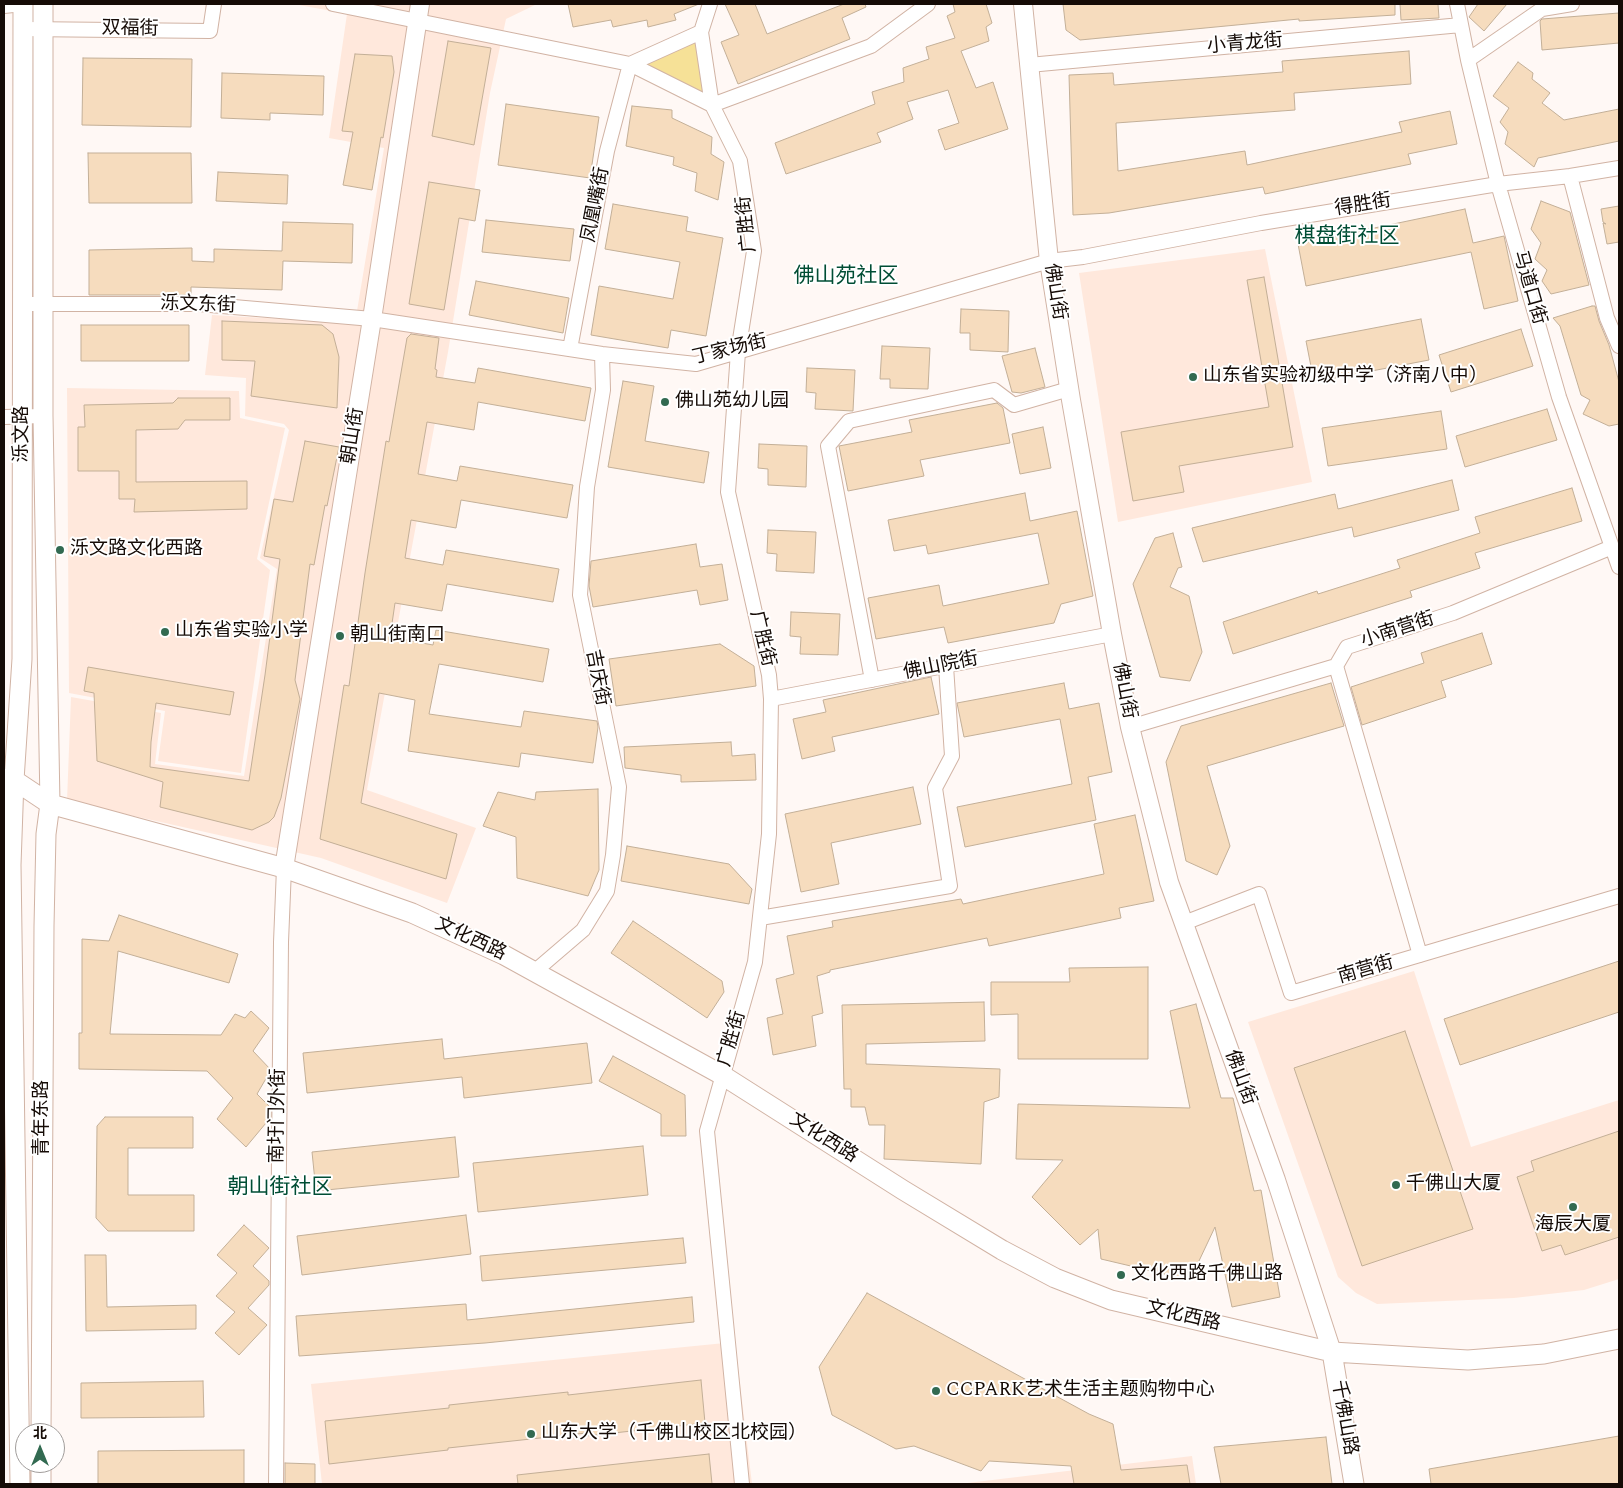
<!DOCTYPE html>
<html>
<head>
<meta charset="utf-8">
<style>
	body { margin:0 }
	#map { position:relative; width:1623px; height:1488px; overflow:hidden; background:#fff8f5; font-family:Spectral,"Noto Sans SC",serif }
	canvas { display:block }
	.frame { position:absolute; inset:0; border:5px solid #150b06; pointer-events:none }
	.north { position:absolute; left:15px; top:1423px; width:50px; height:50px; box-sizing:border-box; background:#fff; border:1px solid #a19d9b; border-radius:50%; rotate:0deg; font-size:14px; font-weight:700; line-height:20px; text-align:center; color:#150b06 }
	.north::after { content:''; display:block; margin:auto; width:18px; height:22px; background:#326a51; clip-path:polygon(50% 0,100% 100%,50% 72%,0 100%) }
</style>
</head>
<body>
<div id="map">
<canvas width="1623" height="1488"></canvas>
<div class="frame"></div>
<div class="north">北</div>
</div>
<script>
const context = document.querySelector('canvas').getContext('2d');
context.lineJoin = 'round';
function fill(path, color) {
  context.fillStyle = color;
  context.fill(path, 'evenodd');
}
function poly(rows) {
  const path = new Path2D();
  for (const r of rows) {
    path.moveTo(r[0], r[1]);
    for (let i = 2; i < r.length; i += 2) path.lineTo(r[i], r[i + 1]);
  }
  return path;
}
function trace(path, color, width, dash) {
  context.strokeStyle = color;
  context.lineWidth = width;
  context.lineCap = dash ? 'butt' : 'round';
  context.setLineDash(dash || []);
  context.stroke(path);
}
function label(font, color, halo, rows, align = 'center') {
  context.font = font + ' Spectral,"Noto Sans SC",serif';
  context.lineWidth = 4;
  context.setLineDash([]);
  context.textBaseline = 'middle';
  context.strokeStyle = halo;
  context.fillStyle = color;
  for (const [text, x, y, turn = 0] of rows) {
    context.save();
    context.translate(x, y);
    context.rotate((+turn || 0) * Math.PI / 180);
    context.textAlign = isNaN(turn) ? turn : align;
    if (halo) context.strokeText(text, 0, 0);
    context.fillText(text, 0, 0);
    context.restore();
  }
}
fill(poly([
	[294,4,537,4,506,19,490,93,448,352,367,790,476,828,447,903,321,858,67,801,71,697,161,713,155,764,244,776,277,569,260,558,289,430,284,424,245,416,246,378,205,375,212,315,355,323,384,148,329,138,347,14],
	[1265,249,1312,482,1118,522,1079,273],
	[67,388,239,391,240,418,285,428,257,559,270,570,241,773,158,761,165,711,69,693],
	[1414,971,1471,1147,1619,1100,1619,1279,1584,1290,1514,1298,1377,1304,1356,1293,1338,1277,1248,1022],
	[735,1342,752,1484,322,1484,311,1384],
	[1192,1456,1196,1484,959,1484]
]), '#ffe8dc');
fill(poly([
	[694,39,707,98,641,62]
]), '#f6e197');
const building = poly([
	[568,4,699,4,674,14,676,20,648,27,647,20,613,27,611,20,573,27,568,4],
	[725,4,755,4,767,34,844,4,865,4,866,7,842,18,850,39,738,84,721,42,739,35,725,4],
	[953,4,986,4,992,23,986,27,989,41,961,51,976,88,993,82,1008,129,945,150,938,130,959,123,948,90,907,102,913,119,877,133,881,142,786,174,775,143,875,104,872,92,904,82,903,68,929,59,926,47,955,38,947,16,955,12,953,4],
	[1063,4,1395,4,1395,15,1299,21,1299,19,1080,40,1066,30,1063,4],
	[1400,4,1438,4,1439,18,1401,20,1400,4],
	[1478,4,1507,4,1484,31,1469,17,1478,4],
	[1619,13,1619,43,1542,50,1540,21,1542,19,1619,13],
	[448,41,491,48,474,145,432,136,448,41],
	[1409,51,1411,84,1294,93,1295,110,1116,123,1118,171,1245,151,1247,165,1402,132,1399,122,1450,111,1457,144,1408,154,1411,164,1265,194,1263,187,1109,213,1073,215,1069,75,1113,73,1114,85,1283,72,1282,61,1409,51],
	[355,54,392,56,394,72,383,138,381,137,372,190,343,185,353,132,342,131,355,54],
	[83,58,192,59,191,127,82,125,83,58],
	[1518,62,1533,73,1532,79,1550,93,1542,103,1564,120,1619,109,1619,141,1538,158,1534,167,1505,144,1508,132,1500,122,1509,108,1493,96,1518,62],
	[222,73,324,76,323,115,270,113,270,120,221,118,222,73],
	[506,104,599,117,590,178,498,165,506,104],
	[632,106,672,110,672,118,712,137,711,154,724,162,718,200,695,191,697,173,673,165,674,157,626,146,632,106],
	[88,153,191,153,192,203,89,203,88,153],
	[218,172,288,175,287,204,216,201,218,172],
	[429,182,480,190,475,221,459,218,444,310,409,304,429,182],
	[1541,201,1570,212,1589,285,1551,294,1542,281,1547,270,1535,259,1541,243,1531,229,1541,201],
	[613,204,688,217,686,231,723,238,706,336,671,330,668,348,591,335,599,286,673,299,680,262,605,249,613,204],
	[1619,206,1619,242,1607,244,1603,223,1606,224,1603,222,1601,209,1619,206],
	[1465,209,1473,243,1504,236,1518,301,1484,309,1471,252,1306,286,1298,244,1465,209],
	[486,220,574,229,570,261,482,252,486,220],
	[283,222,353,224,352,263,283,261,282,290,191,287,191,295,89,295,89,250,192,248,192,261,214,262,214,249,282,251,283,222],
	[1264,277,1293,447,1179,466,1184,492,1133,501,1121,432,1269,407,1247,280,1264,277],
	[476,281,569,298,563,333,469,315,476,281],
	[1592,306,1595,306,1599,321,1609,345,1619,382,1619,424,1609,426,1583,414,1590,400,1581,395,1560,326,1553,318,1592,306],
	[961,309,1009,311,1008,352,970,350,970,333,960,333,961,309],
	[1421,319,1429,360,1314,382,1306,341,1421,319],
	[222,321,322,325,333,334,339,357,337,408,251,396,255,361,222,360,222,321],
	[81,325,189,325,189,361,81,361,81,325],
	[1521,329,1533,366,1451,392,1439,355,1521,329],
	[411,334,439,338,435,369,437,370,436,377,475,383,478,368,591,388,585,421,478,402,474,430,427,422,418,474,457,481,460,466,573,485,567,518,461,500,456,528,411,520,405,558,443,565,446,550,559,569,553,602,447,584,442,611,395,603,390,637,433,645,436,630,549,649,543,682,439,664,429,714,521,727,524,711,597,721,598,727,593,763,521,753,519,767,408,751,415,700,379,693,361,803,457,834,446,879,320,839,344,685,349,686,365,573,386,441,389,442,407,338,411,334],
	[882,346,930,348,928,389,890,388,890,379,880,379,882,346],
	[1035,348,1045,387,1021,393,1012,392,1002,356,1035,348],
	[807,368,855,370,853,411,815,409,816,393,806,392,807,368],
	[623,381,654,386,645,441,709,452,704,483,608,467,623,381],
	[178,398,230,398,230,420,185,420,178,429,136,430,136,482,247,481,247,509,134,512,135,499,119,499,119,471,78,471,78,427,85,427,84,405,173,403,178,398],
	[997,403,1003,408,1010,443,920,460,924,476,848,491,839,446,912,432,909,420,997,403],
	[1547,409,1557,440,1465,467,1456,436,1547,409],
	[1441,411,1447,449,1328,466,1322,428,1441,411],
	[1043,427,1051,468,1020,474,1012,434,1043,427],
	[305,441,339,447,327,506,325,505,314,565,310,564,295,680,300,699,281,798,274,817,269,822,252,830,160,807,163,782,97,761,94,693,84,691,88,667,234,692,230,715,156,703,151,742,150,767,249,781,265,675,280,559,264,556,274,499,293,502,305,441],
	[759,444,807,446,806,487,768,485,768,469,758,468,759,444],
	[1452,480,1459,510,1354,537,1352,527,1203,562,1192,528,1335,494,1338,509,1452,480],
	[1572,488,1582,521,1475,553,1480,568,1410,591,1412,597,1233,654,1223,622,1317,591,1318,594,1400,568,1397,560,1480,533,1475,517,1572,488],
	[1025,493,1030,521,1077,511,1093,596,1061,604,1054,623,948,643,944,627,876,639,868,598,939,585,943,606,1049,584,1038,533,928,554,926,545,894,551,888,520,1025,493],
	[768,530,816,532,814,573,776,571,777,554,767,553,768,530],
	[1173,533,1182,567,1178,568,1170,587,1189,596,1202,652,1190,681,1160,677,1133,584,1155,538,1173,533],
	[696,544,700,567,722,564,728,600,700,605,697,590,593,607,589,586,591,561,696,544],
	[791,612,840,614,838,655,800,654,801,637,790,636,791,612],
	[1482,633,1492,664,1441,681,1446,697,1362,725,1351,687,1424,663,1421,653,1482,633],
	[720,644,754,666,756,686,616,706,609,659,720,644],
	[931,677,939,714,832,737,835,751,802,759,793,719,826,712,823,700,931,677],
	[1064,683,1069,709,1099,703,1112,772,1088,777,1096,820,965,847,957,807,1072,784,1060,719,964,737,957,703,1064,683],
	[1331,683,1344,726,1207,766,1230,846,1217,875,1186,861,1166,762,1181,726,1331,683],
	[731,742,732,756,755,754,756,780,681,782,681,775,625,768,624,747,731,742],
	[913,787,921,824,831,843,839,884,801,892,785,814,913,787],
	[598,789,599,870,588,896,517,878,516,837,483,826,498,792,535,800,536,792,598,789],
	[1135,815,1154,901,1119,908,1121,918,989,946,987,938,830,970,830,972,817,976,823,1013,812,1016,816,1046,773,1055,767,1018,783,1014,776,979,794,974,787,936,833,927,832,921,961,899,963,904,1104,874,1094,824,1135,815],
	[627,846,729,864,752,889,749,904,621,881,627,846],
	[119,915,238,954,229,983,118,951,110,1034,221,1035,235,1014,245,1018,251,1011,269,1028,253,1051,271,1070,257,1094,271,1108,271,1117,246,1147,217,1119,233,1098,207,1071,79,1069,79,1033,82,1033,82,939,109,941,119,915],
	[633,921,722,981,724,992,707,1018,611,953,633,921],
	[1619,961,1619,1012,1460,1065,1444,1019,1619,961],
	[1148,967,1148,1059,1018,1059,1018,1014,991,1015,991,982,1070,982,1069,968,1148,967],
	[984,1002,985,1041,866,1044,866,1064,1000,1069,999,1097,984,1102,981,1164,884,1159,885,1125,869,1125,865,1107,851,1107,851,1089,844,1089,842,1005,984,1002],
	[1196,1004,1221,1098,1233,1098,1254,1191,1261,1190,1280,1297,1232,1307,1215,1227,1190,1280,1101,1259,1098,1229,1080,1245,1032,1197,1063,1160,1016,1159,1018,1104,1190,1108,1170,1011,1196,1004],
	[1405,1031,1473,1229,1362,1266,1294,1068,1405,1031],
	[442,1039,444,1059,587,1043,592,1083,464,1098,462,1077,307,1093,303,1053,442,1039],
	[613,1056,685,1095,686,1136,661,1136,661,1114,599,1081,613,1056],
	[105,1117,193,1117,193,1148,128,1148,128,1195,194,1195,194,1231,108,1231,96,1218,97,1126,105,1117],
	[1619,1131,1619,1237,1565,1255,1561,1245,1542,1251,1517,1177,1534,1171,1531,1161,1619,1131],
	[455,1137,459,1177,316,1191,312,1152,455,1137],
	[643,1146,648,1195,478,1212,473,1163,643,1146],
	[466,1215,471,1254,302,1275,297,1236,466,1215],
	[244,1225,269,1248,253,1266,269,1281,269,1285,248,1308,267,1325,239,1355,215,1333,235,1312,216,1296,237,1273,217,1255,244,1225],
	[683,1238,686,1263,482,1281,480,1256,683,1238],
	[85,1255,106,1255,107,1307,196,1305,196,1329,86,1331,85,1255],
	[867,1293,1089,1414,1113,1424,1121,1470,1187,1465,1190,1484,1074,1484,1071,1466,989,1461,981,1471,914,1446,896,1449,832,1415,819,1367,867,1293],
	[692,1297,694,1322,485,1343,299,1356,296,1316,466,1304,467,1320,692,1297],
	[701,1380,705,1423,586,1436,586,1433,448,1448,448,1450,329,1464,325,1421,449,1408,449,1405,568,1392,568,1395,701,1380],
	[203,1381,204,1417,81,1418,81,1383,203,1381],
	[1619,1436,1619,1484,1431,1484,1429,1469,1619,1436],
	[1326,1437,1332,1484,1221,1484,1214,1447,1326,1437],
	[244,1450,244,1484,98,1484,98,1451,244,1450],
	[709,1454,712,1484,518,1484,517,1475,709,1454],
	[285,1463,315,1464,315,1484,285,1484,285,1463]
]);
fill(building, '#f6dcbe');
trace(building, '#c3af97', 1);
const minor = poly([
	[333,4,630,64,712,105,740,161,754,251,738,352,728,492,769,675,771,699,769,834,755,962,707,1131,742,1484],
	[710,4,701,32,712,105,871,46,928,4],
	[1457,4,1468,60,1498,184,1559,397,1619,567],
	[4,6,23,4],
	[23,29,210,31,214,4],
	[1468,60,1542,9,1572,4],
	[1029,65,1461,25],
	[1570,176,1607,318,1619,346],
	[23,304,199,304,372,319,602,354,696,364,1049,261,1083,257,1261,223,1498,184,1570,176,1619,168],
	[570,349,607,151,630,64,701,32],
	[4,417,43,416],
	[1336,666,1420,955],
	[872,680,828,446,849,421,994,390,1014,405,1069,389],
	[771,699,1112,634],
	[1130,727,1336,666,1347,647,1453,613,1612,547],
	[760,918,950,886,935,788,952,756,946,666],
	[1184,923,1259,894,1291,993,1619,896],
	[534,972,583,930,607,891,613,855,619,787,580,595,587,487,603,390,602,354],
	[276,1484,281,942,284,868]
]);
const tertiary = poly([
	[1023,4,1049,261,1071,400,1112,634,1130,727,1169,882,1276,1180,1332,1352],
	[284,868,372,319,420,4]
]);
const secondary = poly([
	[4,779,14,780,50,804,284,868,412,913,504,955,722,1075,903,1190,1002,1250,1055,1278,1111,1300,1332,1352,1468,1360,1544,1354,1619,1339],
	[1332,1352,1354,1484],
	[41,1433,44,926,46,834,50,804,43,416,43,4],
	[20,1484,11,865,14,780,22,659,23,4],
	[41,1484,41,1463]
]);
trace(minor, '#d1b3a4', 16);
trace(tertiary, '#d1b3a4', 20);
trace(secondary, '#d1b3a4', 21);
trace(minor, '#fff', 14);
trace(tertiary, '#fff', 18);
trace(secondary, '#fff', 19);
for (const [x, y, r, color] of [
	[1193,377,5,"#326a51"],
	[665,402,5,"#326a51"],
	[60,550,5,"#326a51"],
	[165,632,5,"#326a51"],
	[340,636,5,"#326a51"],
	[1396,1185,5,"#326a51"],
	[1573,1207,5,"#326a51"],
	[1121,1275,5,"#326a51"],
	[936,1391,5,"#326a51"],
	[531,1434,5,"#326a51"]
]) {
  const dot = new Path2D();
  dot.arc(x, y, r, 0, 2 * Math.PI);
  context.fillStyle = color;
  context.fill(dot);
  trace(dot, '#fff', 2);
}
label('19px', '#150b06', '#fff', [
	["双福街",130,30,1],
	["小青龙街",1245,45,-5],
	["凤凰嘴街",597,205,-79],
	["得胜街",1363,206,-9],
	["广胜街",748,224,-96],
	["马道口街",1528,288,74],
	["佛山街",1054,292,81],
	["泺文东街",198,306,2],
	["丁家场街",730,351,-13],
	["泺文路",23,434,-90],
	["朝山街",354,436,-81],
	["小南营街",1398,631,-18],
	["广胜街",761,639,77],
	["佛山院街",941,667,-11],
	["吉庆街",596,678,79],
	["佛山街",1123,691,79],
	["文化西路",470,940,25],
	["南营街",1366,971,-16],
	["广胜街",733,1039,-74],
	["佛山街",1239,1078,70],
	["南圩门外街",279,1116,-89],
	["青年东路",43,1118,-90],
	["文化西路",823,1139,32],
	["文化西路",1183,1317,13],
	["千佛山路",1343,1418,80]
]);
label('19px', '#150b06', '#fff', [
	["山东省实验初级中学（济南八中）",1203,377],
	["佛山苑幼儿园",675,402],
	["泺文路文化西路",70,550],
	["山东省实验小学",175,632],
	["朝山街南口",350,636],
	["千佛山大厦",1406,1185],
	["海辰大厦",1573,1226,"center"],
	["文化西路千佛山路",1131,1275],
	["CCPARK艺术生活主题购物中心",946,1391],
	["山东大学（千佛山校区北校园）",541,1434]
], 'left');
label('21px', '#004d34', '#fff', [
	["棋盘街社区",1347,238],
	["佛山苑社区",846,278],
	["朝山街社区",280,1189]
]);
</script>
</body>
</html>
